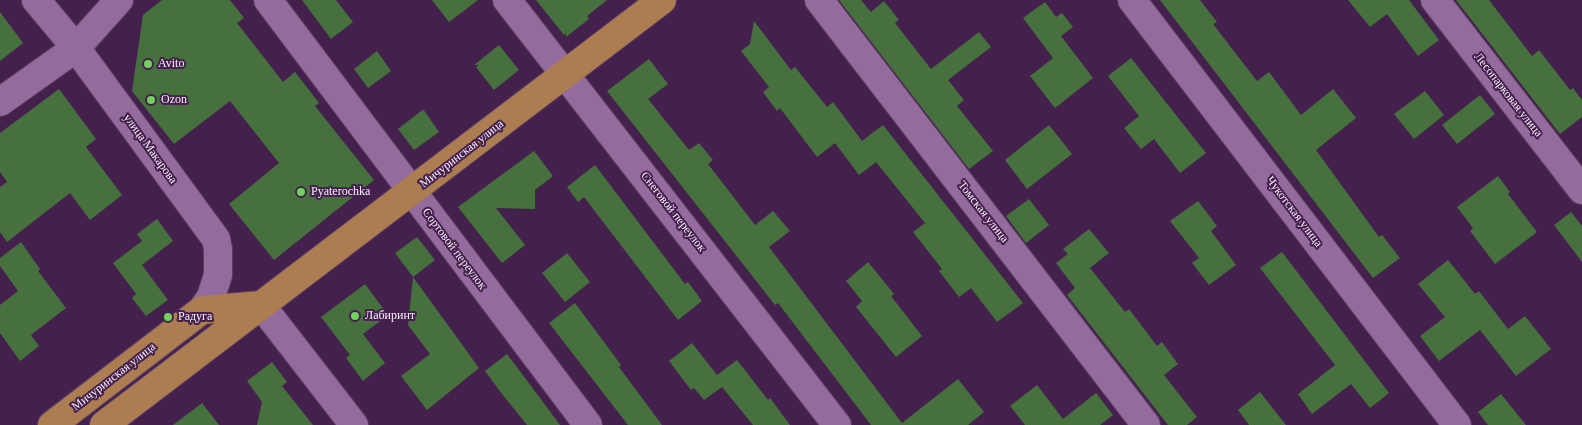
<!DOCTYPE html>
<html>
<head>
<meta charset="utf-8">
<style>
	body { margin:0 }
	canvas { display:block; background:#44204c }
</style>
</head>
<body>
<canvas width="1582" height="425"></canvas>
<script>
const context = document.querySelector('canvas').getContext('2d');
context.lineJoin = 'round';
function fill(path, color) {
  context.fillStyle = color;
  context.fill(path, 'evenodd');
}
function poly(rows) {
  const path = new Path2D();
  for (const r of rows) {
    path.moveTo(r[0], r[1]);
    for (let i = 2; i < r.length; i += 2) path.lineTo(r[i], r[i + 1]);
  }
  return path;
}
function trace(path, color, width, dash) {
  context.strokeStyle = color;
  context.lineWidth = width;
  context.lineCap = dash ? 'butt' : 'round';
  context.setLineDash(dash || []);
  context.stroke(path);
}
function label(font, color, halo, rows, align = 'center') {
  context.font = font + ' "Times New Roman",serif';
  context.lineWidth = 4;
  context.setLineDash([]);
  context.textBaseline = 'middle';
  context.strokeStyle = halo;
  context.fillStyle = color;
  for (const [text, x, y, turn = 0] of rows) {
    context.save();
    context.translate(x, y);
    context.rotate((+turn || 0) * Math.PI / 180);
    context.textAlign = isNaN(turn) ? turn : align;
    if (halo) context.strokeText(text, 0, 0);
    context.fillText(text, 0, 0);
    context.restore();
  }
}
fill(poly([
	[162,0,230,0,244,18,237,23,283,82,295,72,319,103,315,106,374,180,274,260,229,204,279,163,230,101,174,144,132,91,143,15],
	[302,0,336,0,353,22,331,39],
	[432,0,478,0,449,22],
	[536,0,607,0,587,16,589,19,566,37,566,33,564,35],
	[839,0,861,0,871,12,884,1,899,20,895,23,931,69,979,32,991,47,948,80,964,100,957,106,993,151,969,169],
	[1160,0,1200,0,1217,22,1213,24,1257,81,1269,72,1301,115,1333,89,1356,118,1316,150,1379,237,1382,235,1400,258,1373,278],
	[1348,0,1409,0,1439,40,1418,56,1387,14,1370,27],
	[1456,0,1489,0,1532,56,1539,50,1570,90,1573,88,1582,100,1582,117,1560,134],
	[1045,2,1056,17,1062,13,1073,27,1061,36,1093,78,1055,108,1030,76,1053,58,1023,18],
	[0,12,23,43,0,61],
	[754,21,791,70,795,67,827,107,833,102,862,141,883,125,1023,303,997,322,971,288,959,297,939,271,942,269,913,232,925,223,876,162,859,175,835,143,817,157,780,108,777,111,763,92,769,87,741,51,750,44],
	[499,45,519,70,494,90,476,67,479,65,474,65],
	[377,51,391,71,368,88,354,69],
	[1131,58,1206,153,1180,173,1154,139,1141,149,1124,128,1139,116,1108,76],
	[649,59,668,84,648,99,689,150,699,143,713,160,708,164,755,225,773,211,790,231,769,247,902,423,958,379,984,412,968,425,871,425,778,303,775,305,607,91],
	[59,89,96,139,86,147,122,195,90,220,70,193,7,242,0,232,0,187,7,182,0,172,0,133],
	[1425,91,1444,115,1414,139,1394,114],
	[1480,95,1495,114,1457,144,1442,125],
	[423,109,439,132,414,150,398,129,421,111,422,112],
	[1049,125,1072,154,1027,189,1005,160],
	[534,151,553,176,535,190,535,209,496,208,525,245,502,263,458,207],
	[595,165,685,284,688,282,702,301,678,320,584,197,578,202,567,187],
	[1498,176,1510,192,1508,194,1537,232,1495,264,1470,231,1473,228,1457,207],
	[1029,199,1049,225,1026,243,1006,216],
	[1198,201,1217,226,1211,231,1236,265,1209,285,1192,263,1199,258,1170,221],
	[1571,212,1582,226,1582,262,1554,225],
	[157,219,173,241,142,265,168,300,146,316,132,298,136,294,113,263,142,241,137,234],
	[1089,229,1109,253,1090,268,1125,312,1129,309,1157,346,1162,342,1178,364,1164,375,1197,417,1187,425,1168,425,1067,295,1075,288,1056,263,1068,254,1063,249],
	[417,237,435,260,413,277,395,253],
	[21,242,40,269,38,271,66,308,31,335,39,346,20,361,0,333,0,305,18,291,0,266,0,258],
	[1282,252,1389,393,1370,408,1351,384,1312,414,1298,394,1335,365,1260,268],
	[567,253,590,282,565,302,542,273],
	[1448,260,1475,294,1479,291,1508,329,1525,316,1551,349,1516,376,1480,330,1439,361,1420,336,1445,317,1418,284],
	[868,262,894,294,891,296,922,336,896,357,856,307,862,301,846,281],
	[413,277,479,368,427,410,401,376,430,354,408,325],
	[365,284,388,315,363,334,385,363,363,381,346,358,350,355,321,317],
	[575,303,621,365,619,367,662,425,628,425,549,323],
	[692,343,717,375,737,360,768,400,770,398,790,425,753,425,722,387,704,400,694,388,691,390,669,361],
	[507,354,534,390,560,425,527,425,502,394,485,371],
	[272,362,287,382,282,386,313,425,257,425,262,402,247,381],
	[1037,385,1063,419,1096,393,1113,415,1100,425,1025,425,1010,406],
	[1260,392,1286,425,1249,425,1238,410],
	[1501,394,1526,425,1488,425,1478,412],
	[202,403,219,425,173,425]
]), '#46703d');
const minor = poly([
	[36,0,76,48,216,239,218,249,218,275,211,297,202,310],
	[268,0,588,425],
	[507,0,837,425],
	[819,0,1146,425],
	[1132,0,1457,425],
	[1435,0,1582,190],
	[0,102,76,48,119,0],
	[261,305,354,425]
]);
const major = poly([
	[52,425,202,310,261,305],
	[104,425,662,0]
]);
trace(minor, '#5c3e62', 30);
trace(major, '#5c3e62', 30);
trace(minor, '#936b9c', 28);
trace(major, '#ac7d51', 28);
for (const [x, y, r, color] of [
	[148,64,5,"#73d25d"],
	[151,100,5,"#73d25d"],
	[301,192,5,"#73d25d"],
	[355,316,5,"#73d25d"],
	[168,317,5,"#73d25d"]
]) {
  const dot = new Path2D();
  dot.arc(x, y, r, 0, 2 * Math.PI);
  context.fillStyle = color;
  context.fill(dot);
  trace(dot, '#44204c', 2);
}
label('12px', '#fbeefe', '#44204c', [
	["Avito",158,64],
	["Ozon",161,100],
	["Pyaterochka",311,192],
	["Лабиринт",365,316],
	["Радуга",178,317]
], 'left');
label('12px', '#fbeefe', '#44204c', [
	["Лесопарковая улица",1508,95,52],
	["улица Макарова",150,149,54],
	["Мичуринская улица",462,154,-38],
	["Снеговой переулок",673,212,52],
	["Томская улица",983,212,52],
	["Чукотская улица",1294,212,53],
	["Сортовой переулок",454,249,53],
	["Мичуринская улица",114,377,-38]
]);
</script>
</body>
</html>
